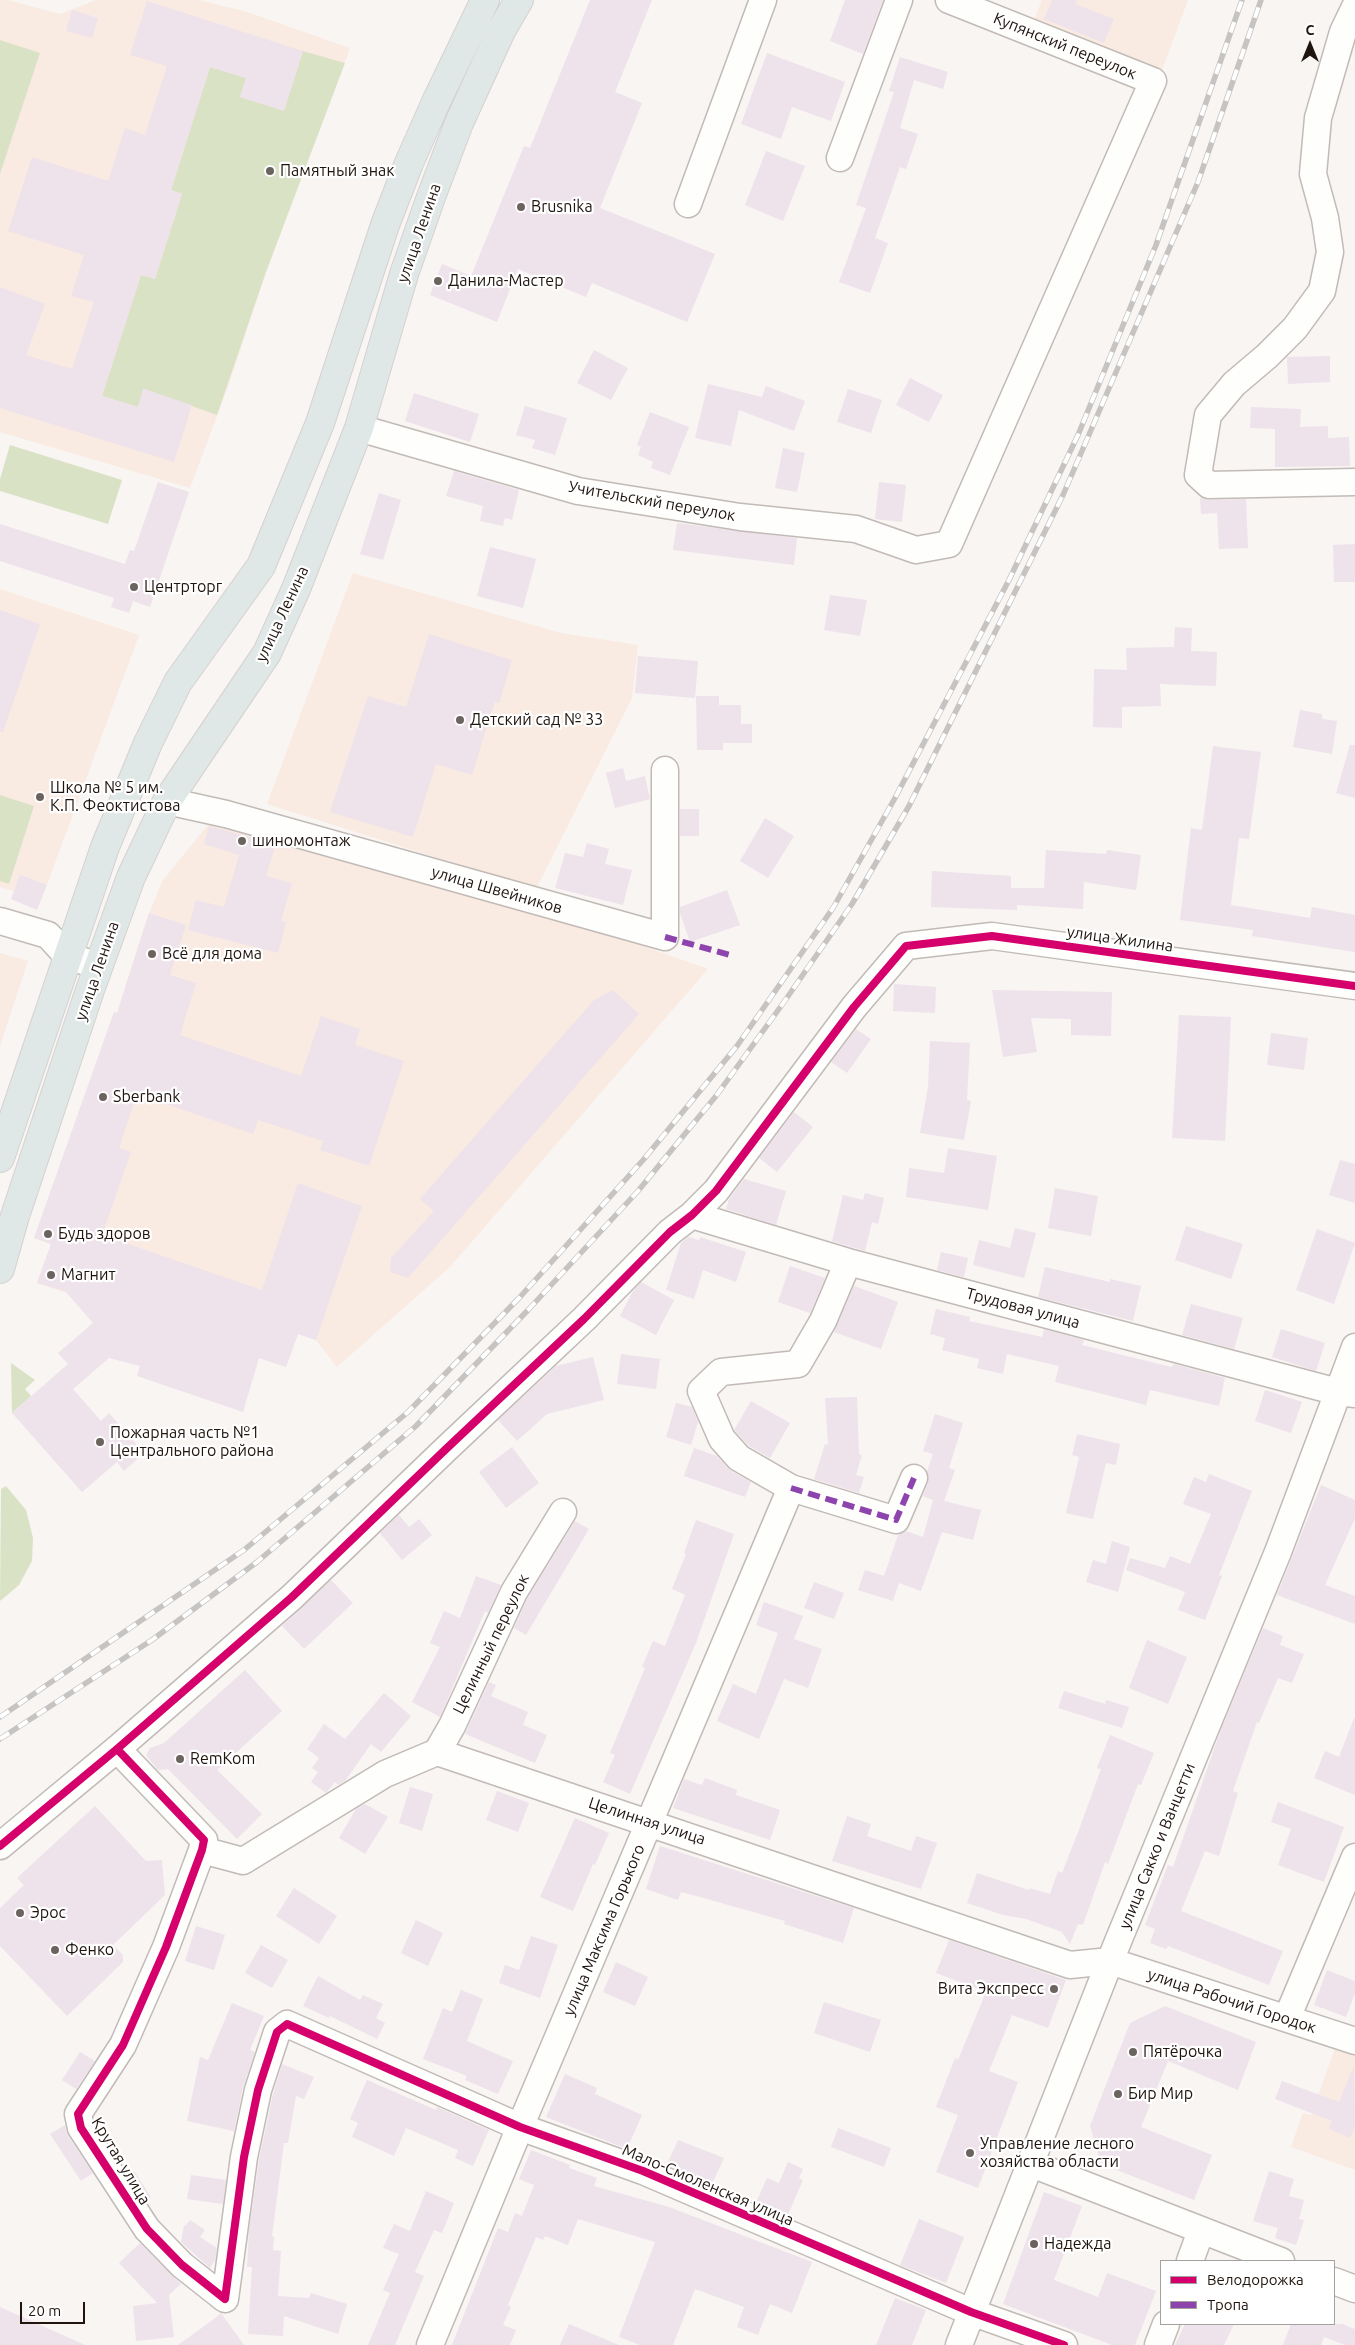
<!DOCTYPE html>
<html>
<head>
<meta charset="utf-8">
<style>
	body { margin:0 }
	#map { position:relative; width:1355px; height:2345px; overflow:hidden; background:#f8f5f3; font-family:Ubuntu,sans-serif }
	canvas { display:block }
	.legend { position:absolute; left:1160px; top:2260px; width:175px; height:65px; box-sizing:border-box; background:#fff; border:1px solid #a5a19f; margin:0; padding:6px 9px; list-style:none; font-size:15px; color:#1f140e }
	.legend li { display:flex; align-items:center; gap:10px; height:25px }
	.legend b { width:25px; border:1px solid #a5a19f }
	.north { position:absolute; left:1285px; top:20px; width:50px; height:50px; -webkit-text-stroke:4px #fff; paint-order:stroke; rotate:0deg; font-size:14px; font-weight:700; line-height:20px; text-align:center; color:#1f140e }
	.north::after { content:''; display:block; margin:auto; width:18px; height:22px; background:#1f140e; clip-path:polygon(50% 0,100% 100%,50% 72%,0 100%) }
	.scale { position:absolute; left:20px; top:2302px; width:65px; height:22px; box-sizing:border-box; border:2px solid #1f140e; border-top:0; padding-left:6px; font-size:15px; line-height:18px; white-space:nowrap; color:#1f140e; -webkit-text-stroke:4px #fff; paint-order:stroke }
</style>
</head>
<body>
<div id="map">
<canvas width="1355" height="2345"></canvas>
<ul class="legend">
<li><b style="height:6px;background:#d6006c"></b>Велодорожка</li>
<li><b style="height:6px;background:#8e44ad"></b>Тропа</li>
</ul>
<div class="north">С</div>
<div class="scale">20 m</div>
</div>
<script>
const context = document.querySelector('canvas').getContext('2d');
context.lineJoin = 'round';
function fill(path, color) {
  context.fillStyle = color;
  context.fill(path, 'evenodd');
}
function poly(rows) {
  const path = new Path2D();
  for (const r of rows) {
    path.moveTo(r[0], r[1]);
    for (let i = 2; i < r.length; i += 2) path.lineTo(r[i], r[i + 1]);
  }
  return path;
}
function trace(path, color, width, dash) {
  context.strokeStyle = color;
  context.lineWidth = width;
  context.lineCap = dash ? 'butt' : 'round';
  context.setLineDash(dash || []);
  context.stroke(path);
}
function label(font, color, halo, rows, align = 'center') {
  context.font = font + ' Ubuntu,sans-serif';
  context.lineWidth = 4.5;
  context.setLineDash([]);
  context.textBaseline = 'middle';
  context.strokeStyle = halo;
  context.fillStyle = color;
  for (const [text, x, y, turn = 0] of rows) {
    context.save();
    context.translate(x, y);
    context.rotate((+turn || 0) * Math.PI / 180);
    context.textAlign = isNaN(turn) ? turn : align;
    if (halo) context.strokeText(text, 0, 0);
    context.fillText(text, 0, 0);
    context.restore();
  }
}
fill(poly([
	[0,0,8,0,60,14,96,0,199,0,244,11,350,48,266,272,229,384,190,488,0,432],
	[1042,0,1188,0,1162,70,1034,20],
	[353,573,561,633,638,645,632,698,536,889,267,804],
	[0,589,139,635,47,885,21,874,14,891,0,887],
	[211,821,623,939,708,969,450,1267,337,1367,316,1340,298,1334,286,1367,37,1283,51,1244,34,1238,114,1012,127,1017,137,990,125,986,149,913,163,880],
	[0,953,28,961,0,1046],
	[1335,2048,1355,2055,1355,2170,1291,2147,1303,2113,1311,2115]
]), '#faebe2');
fill(poly([
	[0,40,40,53,0,174],
	[303,51,345,63,266,272,217,415,144,389,138,407,102,396,141,275,155,279,182,194,171,190,210,67,246,78,240,97,284,110],
	[10,445,122,480,108,524,0,491,0,479],
	[0,795,34,806,9,884,0,881],
	[11,1363,35,1380,25,1389,31,1396,12,1413],
	[6,1486,26,1510,33,1538,32,1561,19,1585,0,1601,1,1489]
]), '#dae2c6');
fill(poly([
	[590,0,652,0,615,92,642,103,600,208,715,254,687,322,592,283,586,297,518,269,497,322,430,295,442,264,471,276,524,146,530,148],
	[845,0,883,0,863,54,830,41],
	[1052,0,1077,0,1075,4,1114,19,1104,43,1044,19],
	[147,1,303,51,284,111,240,97,246,78,210,67,171,190,182,194,155,279,141,275,102,396,138,407,143,389,192,405,174,462,0,408,0,287,45,304,26,355,72,369,94,302,71,296,84,255,8,231,32,157,108,181,125,128,145,135,167,66,130,55],
	[72,10,98,18,92,38,66,31],
	[767,53,845,82,831,121,792,107,781,139,741,124],
	[900,57,948,72,943,89,914,80,900,128,918,134,906,169,900,167,875,238,888,243,870,293,839,282,866,208,856,205,894,92,889,91],
	[766,151,805,166,783,221,745,205],
	[594,350,628,368,611,400,577,383],
	[1330,356,1330,382,1288,384,1287,357],
	[910,378,943,395,929,422,896,405],
	[708,384,762,397,766,386,805,401,794,431,739,410,731,446,695,438],
	[848,389,882,400,871,433,837,422],
	[414,393,479,414,470,442,405,421],
	[525,406,567,418,555,455,532,448,535,440,516,435],
	[1251,407,1301,409,1300,427,1328,426,1328,438,1349,437,1350,466,1275,467,1275,429,1250,428],
	[650,412,689,427,670,475,651,468,653,462,638,455,641,447,637,445],
	[783,448,805,453,797,492,775,488],
	[454,471,519,490,512,520,505,518,503,526,480,521,483,506,446,496],
	[158,482,189,492,150,607,133,601,129,613,111,607,114,598,0,561,0,524,125,564,130,550,134,551],
	[879,482,906,485,902,522,875,519],
	[379,493,401,500,383,560,360,554],
	[1200,498,1209,500,1246,499,1248,548,1219,549,1217,513,1201,514],
	[677,523,797,538,794,565,673,550],
	[1355,544,1355,582,1334,582,1333,545],
	[490,547,536,559,523,608,477,596],
	[830,595,867,600,860,636,824,630],
	[0,610,40,624,3,732,0,732],
	[1175,627,1192,628,1191,651,1217,652,1216,686,1160,684,1161,706,1122,707,1122,728,1093,727,1094,669,1127,670,1126,648,1174,647],
	[429,634,512,660,499,703,495,701,472,775,436,764,413,837,330,812,368,696,406,707],
	[638,656,698,661,695,698,635,693],
	[696,696,719,696,719,705,741,705,741,724,752,724,752,743,723,743,723,750,697,750],
	[1300,710,1322,714,1322,719,1337,721,1332,754,1293,747],
	[1350,745,1355,745,1355,798,1336,793],
	[1213,746,1261,752,1249,839,1239,838,1231,905,1310,918,1312,907,1355,915,1355,952,1252,936,1253,930,1180,920,1191,828,1202,830],
	[623,768,626,781,645,776,650,799,615,808,606,773],
	[680,809,699,809,699,836,680,836],
	[765,818,794,836,768,878,740,861],
	[209,826,276,844,266,876,292,883,281,921,286,922,278,953,188,930,196,900,224,907,239,855,204,844],
	[587,843,609,849,605,864,632,870,623,905,555,888,565,853,583,857],
	[1046,850,1106,854,1107,850,1141,855,1136,890,1084,882,1083,909,1017,905,1017,910,931,907,932,871,1011,876,1011,888,1044,888],
	[20,874,47,885,37,910,11,899],
	[727,890,740,925,690,942,680,913,680,907],
	[149,913,186,925,170,975,196,983,180,1035,301,1076,321,1016,360,1029,355,1045,404,1061,369,1166,320,1150,323,1141,258,1120,253,1134,137,1094,119,1148,131,1152,102,1235,262,1290,298,1183,362,1206,316,1340,298,1334,286,1367,259,1358,243,1412,137,1376,140,1366,109,1358,73,1389,101,1421,109,1413,144,1453,124,1471,117,1462,82,1492,12,1413,68,1364,58,1353,93,1323,65,1291,37,1283,51,1244,34,1238,114,1012,117,1013],
	[894,984,936,987,935,1013,893,1011],
	[613,990,639,1014,408,1278,390,1272,391,1258,434,1211,420,1199,594,1000],
	[992,990,1112,992,1111,1036,1071,1035,1071,1019,1031,1018,1037,1052,1003,1057],
	[1179,1015,1231,1017,1225,1141,1172,1138],
	[856,1029,871,1039,847,1073,831,1062],
	[1271,1033,1308,1038,1304,1070,1267,1065],
	[930,1041,970,1043,967,1100,971,1101,964,1140,920,1133,928,1087],
	[794,1112,813,1127,777,1172,759,1158],
	[948,1148,997,1156,988,1210,906,1197,909,1168,944,1173],
	[1340,1160,1355,1164,1355,1203,1329,1195],
	[744,1179,786,1191,776,1225,726,1209,729,1199],
	[1055,1188,1098,1196,1091,1236,1048,1228],
	[865,1193,884,1198,878,1224,872,1222,865,1251,832,1241,843,1195,863,1200],
	[1186,1226,1243,1244,1231,1279,1175,1260],
	[1015,1228,1036,1233,1024,1278,973,1265,979,1240,1010,1248],
	[1317,1229,1355,1243,1334,1304,1296,1290],
	[688,1237,699,1240,700,1237,746,1252,736,1282,703,1270,694,1299,666,1290,681,1243],
	[941,1252,968,1258,964,1277,937,1270],
	[790,1266,825,1278,810,1313,778,1302],
	[1045,1267,1110,1282,1110,1279,1141,1286,1133,1321,1038,1297],
	[641,1282,674,1300,656,1335,620,1316,633,1291],
	[854,1286,898,1302,881,1349,834,1332],
	[1191,1304,1243,1318,1234,1349,1182,1335],
	[936,1309,970,1317,969,1321,1042,1337,1044,1329,1084,1340,1082,1345,1171,1367,1174,1364,1225,1378,1219,1406,1150,1390,1146,1405,1055,1382,1059,1366,1007,1354,1003,1374,977,1368,979,1359,942,1350,945,1338,930,1334],
	[1281,1329,1325,1343,1316,1371,1272,1357],
	[621,1354,660,1359,656,1389,617,1384],
	[593,1357,604,1400,547,1414,517,1441,498,1420,556,1366],
	[1265,1390,1302,1402,1291,1433,1255,1421],
	[857,1397,859,1454,862,1455,856,1475,864,1477,859,1493,814,1479,825,1444,828,1445,825,1398],
	[751,1401,790,1423,770,1458,749,1446,734,1430],
	[676,1403,692,1407,698,1422,691,1445,666,1437],
	[935,1414,963,1423,949,1468,955,1470,944,1501,981,1510,973,1540,942,1532,921,1591,899,1583,893,1601,858,1590,865,1570,884,1576,898,1535,906,1531,923,1537,933,1500,923,1496,928,1483,927,1471,933,1454,923,1451],
	[1077,1434,1120,1444,1116,1465,1106,1463,1093,1519,1066,1513,1079,1457,1072,1455],
	[512,1447,539,1483,506,1508,479,1472],
	[694,1448,717,1456,731,1471,751,1482,745,1497,684,1476],
	[1209,1474,1252,1491,1219,1575,1222,1576,1205,1620,1178,1610,1185,1592,1126,1570,1130,1558,1165,1568,1170,1556,1190,1564,1211,1514,1183,1504,1194,1477,1206,1482],
	[1321,1485,1355,1500,1355,1518,1325,1585,1355,1596,1355,1624,1277,1595],
	[399,1515,409,1527,419,1519,432,1535,402,1560,380,1533],
	[696,1520,734,1534,696,1643,630,1794,603,1782,615,1755,610,1753,645,1668,642,1667,653,1641,665,1646,685,1595,672,1589,686,1554,684,1553],
	[575,1521,589,1529,526,1635,514,1628,527,1599],
	[1112,1541,1130,1547,1118,1592,1086,1582,1093,1560,1106,1564],
	[476,1576,501,1585,488,1613,485,1611,440,1717,412,1702,440,1647,430,1643,444,1611,460,1618],
	[331,1580,353,1603,304,1649,282,1626],
	[814,1582,844,1593,834,1619,804,1608],
	[764,1602,803,1616,794,1639,822,1649,808,1688,784,1679,759,1739,717,1721,733,1684,756,1694,778,1633,756,1625],
	[1263,1628,1283,1636,1280,1645,1304,1654,1292,1683,1278,1678,1259,1723,1257,1722,1233,1791,1238,1793,1219,1856,1205,1851,1181,1911,1283,1951,1269,1985,1168,1946,1166,1949,1150,1943,1155,1929,1145,1925,1168,1865,1173,1867,1220,1732],
	[1147,1640,1187,1657,1168,1704,1129,1688],
	[245,1670,282,1711,217,1770,262,1814,237,1839,168,1769,158,1770,146,1755,150,1748,164,1743],
	[489,1682,496,1685,491,1696,528,1712,523,1725,547,1735,535,1763,465,1734],
	[1064,1691,1105,1704,1106,1700,1129,1707,1122,1728,1058,1708],
	[384,1693,411,1716,381,1752,371,1744,345,1781,338,1785,335,1782,326,1793,311,1782,318,1772,312,1768,319,1758,307,1749,324,1724,345,1739],
	[1354,1718,1355,1718,1355,1795,1314,1778,1325,1751,1339,1757],
	[1110,1735,1154,1753,1141,1785,1138,1784,1108,1864,1105,1862,1083,1925,1078,1924,1070,1944,1062,1932,1026,1919,1003,1915,967,1903,977,1873,1029,1890,1029,1888,1050,1894,1058,1871,1062,1873,1080,1827,1101,1769,1097,1768],
	[705,1778,737,1790,736,1795,780,1810,770,1840,673,1808,684,1779,702,1785],
	[410,1787,433,1794,422,1831,399,1823],
	[497,1791,529,1803,518,1832,486,1820],
	[1278,1802,1344,1827,1324,1882,1278,1865,1291,1829,1271,1822],
	[365,1804,388,1817,365,1854,339,1838,356,1809],
	[95,1806,146,1861,162,1860,165,1895,113,1945,123,1955,123,1962,67,2016,0,1946,0,1908,24,1885,17,1878],
	[847,1816,871,1824,867,1836,911,1851,916,1836,937,1843,921,1889,832,1861],
	[575,1818,609,1833,595,1865,593,1864,573,1911,540,1897],
	[660,1846,854,1908,843,1943,784,1924,785,1921,700,1897,681,1892,678,1900,646,1889],
	[294,1888,337,1916,319,1944,276,1916],
	[416,1920,443,1933,428,1966,401,1953],
	[196,1926,225,1935,214,1970,185,1961],
	[531,1936,558,1945,540,1998,499,1983,505,1965,519,1970],
	[949,1940,1066,1980,1048,2028,1012,2015,989,2071,1018,2082,978,2188,936,2172,958,2115,936,2107,955,2058,958,2060,986,1992,936,1973],
	[261,1945,288,1960,272,1988,245,1973],
	[616,1962,648,1977,635,2006,603,1992],
	[1327,1970,1355,1981,1355,1993,1346,2017,1314,2005],
	[318,1976,360,2000,363,1995,383,2004,376,2018,385,2023,377,2039,330,2016,329,2018,303,2006],
	[461,1990,483,1999,467,2041,513,2061,498,2094,465,2080,467,2076,423,2059,443,2008,452,2012],
	[824,2002,881,2020,870,2052,814,2033],
	[232,2003,264,2016,250,2050,255,2052,243,2087,234,2131,187,2121,200,2057,208,2060],
	[1165,2006,1256,2042,1238,2090,1168,2061,1141,2127,1212,2155,1194,2200,1101,2164,1090,2126,1130,2023],
	[80,2052,95,2061,76,2089,62,2080],
	[282,2064,314,2077,304,2099,296,2096,288,2143,284,2143,272,2236,274,2237,273,2250,281,2251,278,2296,309,2298,311,2293,347,2304,338,2334,284,2316,283,2336,248,2334,252,2267,247,2267,249,2231,259,2160,273,2094],
	[1354,2066,1355,2126,1350,2138,1329,2129,1332,2121,1275,2099,1282,2081,1339,2102],
	[565,2074,597,2088,595,2094,642,2115,627,2149,546,2117],
	[367,2080,436,2110,437,2107,489,2130,473,2166,455,2158,458,2150,406,2128,394,2156,352,2137,358,2123,350,2119],
	[65,2125,68,2136,93,2173,81,2181,50,2134],
	[838,2128,891,2148,884,2167,831,2147],
	[678,2140,724,2158,712,2184,667,2164],
	[531,2150,570,2165,569,2168,597,2178,594,2186,669,2207,812,2262,792,2313,770,2304,758,2335,737,2327,744,2307,695,2289,673,2345,640,2345,619,2337,655,2242,578,2219,568,2245,545,2236,543,2240,536,2237,508,2305,511,2307,503,2325,516,2330,510,2345,452,2345,498,2228,508,2232,515,2213,522,2216,534,2185,519,2179],
	[788,2162,803,2169,799,2178,803,2180,787,2217,756,2203,767,2178,779,2183],
	[134,2171,151,2197,146,2200,129,2174],
	[1269,2171,1294,2179,1289,2196,1304,2200,1299,2219,1304,2220,1296,2245,1275,2238,1278,2228,1253,2221],
	[191,2175,226,2180,223,2204,187,2199],
	[426,2191,454,2203,442,2233,434,2230,415,2272,424,2276,395,2345,368,2345,390,2293,383,2290,399,2254,383,2248,394,2224,410,2231],
	[1044,2192,1082,2206,1054,2280,1098,2297,1107,2273,1156,2291,1135,2345,1112,2345,1003,2304],
	[919,2219,964,2237,946,2283,900,2265],
	[190,2220,205,2230,200,2237,217,2248,215,2260,210,2268,181,2242,184,2225,185,2226],
	[140,2243,181,2284,169,2295,174,2337,136,2341,133,2306,157,2303,119,2263],
	[895,2298,926,2310,912,2345,876,2345],
	[0,2307,85,2345,0,2345],
	[221,2313,244,2345,178,2345,214,2319],
	[569,2324,619,2345,560,2345],
	[1185,2324,1234,2324,1224,2345,1175,2345],
	[1291,2324,1342,2324,1355,2329,1355,2345,1345,2345,1324,2337,1321,2345,1283,2345]
]), '#eee2eb');
const minor = poly([
	[1355,7,1343,32,1318,118,1313,174,1325,218,1330,252,1322,291,1295,328,1267,356,1234,384,1208,415,1198,475,1209,485,1355,482],
	[840,158,899,0],
	[688,204,763,0],
	[359,428,578,491,740,517,856,529,916,550,949,544,1153,81,949,0],
	[167,801,226,814,665,937,665,770],
	[0,921,48,935,68,957,98,965],
	[692,1215,848,1262,1338,1392,1355,1394],
	[791,1488,896,1520,914,1478],
	[117,1749,204,1840,202,1850,166,1947,123,2045,78,2114,81,2128,147,2229,182,2265,225,2299,244,2157,258,2090,277,2032,287,2024,520,2127,643,2171,971,2312,1064,2345],
	[437,1752,452,1726,514,1592,563,1512],
	[0,1846,117,1749,292,1597,446,1449,584,1319,670,1232,692,1215,716,1191,854,1007,906,946,992,936,1355,986],
	[202,1850,243,1861,385,1774,437,1752,1070,1965,1110,1961,1355,2041],
	[1287,2018,1355,1857],
	[1029,2163,1281,2261],
	[1190,2261,1201,2231],
	[1334,2281,1355,2289],
	[430,2345,520,2127,791,1488,739,1458,722,1439,701,1391,721,1372,798,1364,823,1321,848,1262],
	[959,2345,1110,1961,1278,1552,1355,1347],
	[1158,2345,1166,2324]
]);
const major = poly([
	[0,1158,105,847,148,743,178,682,261,566,320,423,385,225,409,163,436,102,485,0],
	[0,1269,15,1216,90,990,131,877,167,801,267,653,296,589,359,428,404,274,431,197,459,123,501,31,519,0]
]);
trace(minor, '#c2bab6', 29);
trace(major, '#d4d1d0', 30);
trace(minor, '#fefefd', 26);
trace(major, '#e0e8e7', 28);
const rail = poly([
	[0,1717,244,1550,408,1412,520,1297,644,1159,737,1046,833,908,895,798,1009,580,1078,435,1156,245,1242,0],
	[0,1739,152,1640,257,1562,416,1426,529,1309,638,1191,716,1096,784,1002,852,904,909,806,1063,495,1198,182,1261,0]
]);
trace(rail, '#c5c4c3', 5.5);
trace(rail, '#fff', 4, [11]);
trace(poly([
	[665,937,734,956],
	[791,1488,896,1520,914,1478]
]), '#8e44ad', 6, [12, 6]);
trace(poly([
	[117,1749,204,1840,202,1850,166,1947,123,2045,78,2114,81,2128,147,2229,182,2265,225,2299,244,2157,258,2090,277,2032,287,2024,520,2127,643,2171,971,2312,1064,2345],
	[0,1846,117,1749,292,1597,446,1449,584,1319,670,1232,692,1215,716,1191,854,1007,906,946,992,936,1355,986]
]), '#d6006c', 8);
for (const [x, y, r, color] of [
	[270,171,5,"#6b635e"],
	[521,207,5,"#6b635e"],
	[438,281,5,"#6b635e"],
	[134,587,5,"#6b635e"],
	[460,720,5,"#6b635e"],
	[40,797,5,"#6b635e"],
	[242,841,5,"#6b635e"],
	[152,954,5,"#6b635e"],
	[103,1097,5,"#6b635e"],
	[48,1234,5,"#6b635e"],
	[51,1275,5,"#6b635e"],
	[100,1442,5,"#6b635e"],
	[180,1759,5,"#6b635e"],
	[20,1913,5,"#6b635e"],
	[55,1950,5,"#6b635e"],
	[1054,1989,5,"#6b635e"],
	[1133,2052,5,"#6b635e"],
	[1118,2094,5,"#6b635e"],
	[970,2153,5,"#6b635e"],
	[1034,2244,5,"#6b635e"]
]) {
  const dot = new Path2D();
  dot.arc(x, y, r, 0, 2 * Math.PI);
  context.fillStyle = color;
  context.fill(dot);
  trace(dot, '#fff', 2);
}
label('16px', '#1f140e', '#fff', [
	["Купянский переулок",1065,46,22],
	["улица Ленина",419,233,-71],
	["Учительский переулок",652,501,10],
	["улица Ленина",282,614,-65],
	["улица Швейников",497,890,16],
	["улица Жилина",1120,939,8],
	["улица Ленина",97,971,-71],
	["Трудовая улица",1023,1308,15],
	["Целинный переулок",491,1644,-64],
	["Целинная улица",647,1821,18],
	["улица Сакко и Ванцетти",1157,1846,-68],
	["улица Максима Горького",604,1930,-67],
	["улица Рабочий Городок",1232,2001,18],
	["Крутая улица",121,2161,59],
	["Мало-Смоленская улица",708,2185,23]
]);
label('16px', '#1f140e', '#fff', [
	["Памятный знак",280,171],
	["Brusnika",531,207],
	["Данила-Мастер",448,281],
	["Центрторг",144,587],
	["Детский сад № 33",470,720],
	["Школа № 5 им.",50,788],
	["К.П. Феоктистова",50,806],
	["шиномонтаж",252,841],
	["Всё для дома",162,954],
	["Sberbank",113,1097],
	["Будь здоров",58,1234],
	["Магнит",61,1275],
	["Пожарная часть №1",110,1433],
	["Центрального района",110,1451],
	["RemKom",190,1759],
	["Эрос",30,1913],
	["Фенко",65,1950],
	["Вита Экспресс",1044,1989,"right"],
	["Пятёрочка",1143,2052],
	["Бир Мир",1128,2094],
	["Управление лесного",980,2144],
	["хозяйства области",980,2162],
	["Надежда",1044,2244]
], 'left');
</script>
</body>
</html>
